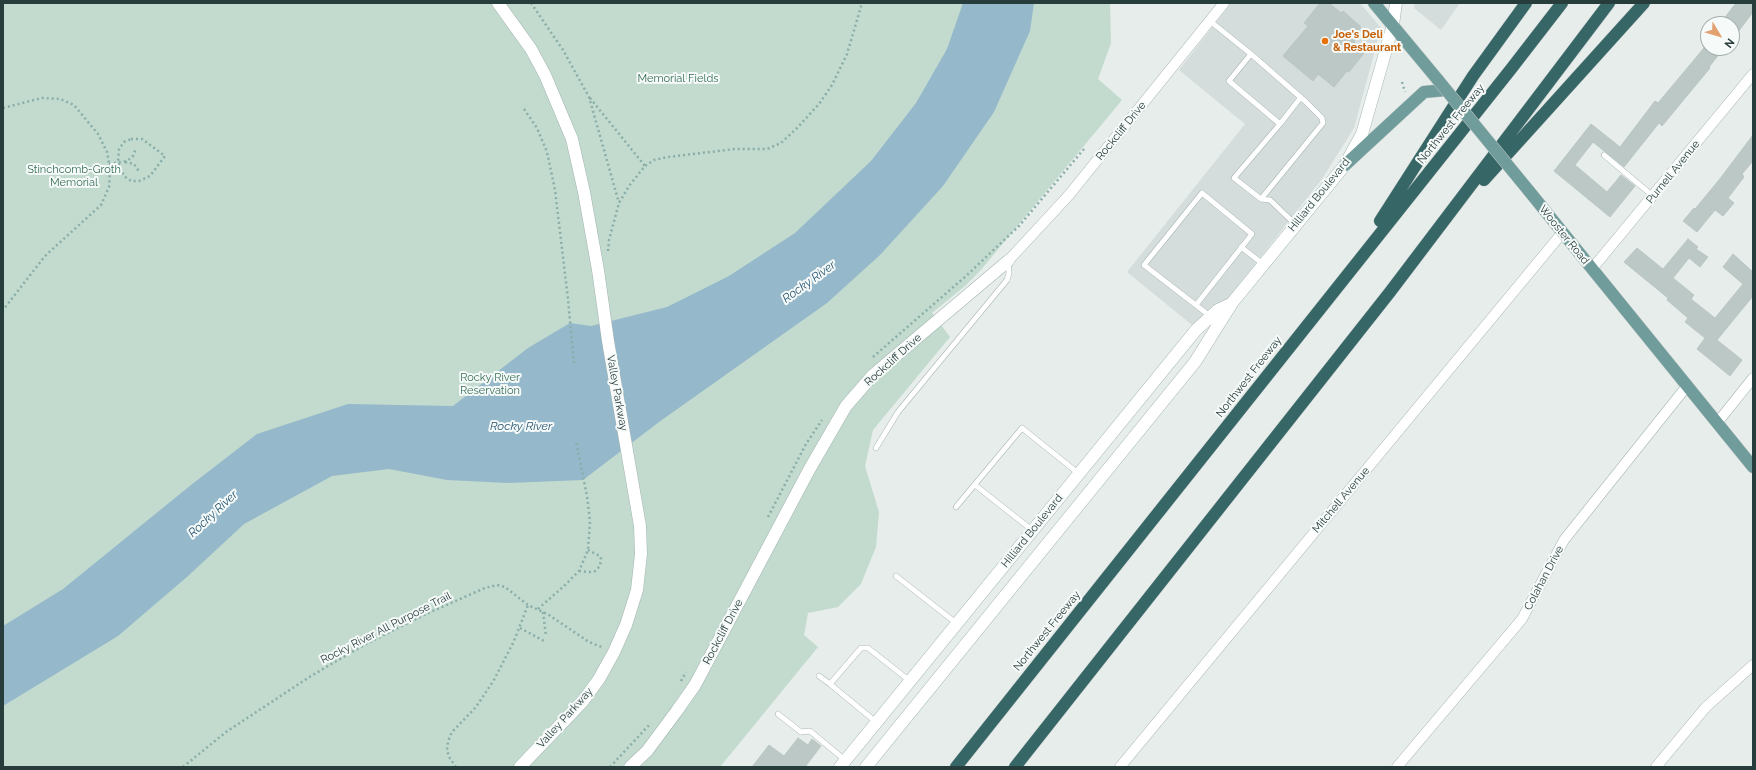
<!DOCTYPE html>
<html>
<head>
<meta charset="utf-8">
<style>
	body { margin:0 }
	#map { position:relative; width:1756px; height:770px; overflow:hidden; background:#e6edeb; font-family:Raleway,sans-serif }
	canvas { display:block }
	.frame { position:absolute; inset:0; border:4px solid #273d3c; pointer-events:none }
	.north { position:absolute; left:1700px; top:16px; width:40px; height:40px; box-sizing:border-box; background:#f6faf9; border:1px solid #a3aead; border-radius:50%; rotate:128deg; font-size:11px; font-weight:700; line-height:16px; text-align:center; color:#273d3c }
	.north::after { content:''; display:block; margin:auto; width:14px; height:18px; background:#e2a270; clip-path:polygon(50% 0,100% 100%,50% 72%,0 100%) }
</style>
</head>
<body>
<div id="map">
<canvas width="1756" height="770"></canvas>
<div class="frame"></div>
<div class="north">N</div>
</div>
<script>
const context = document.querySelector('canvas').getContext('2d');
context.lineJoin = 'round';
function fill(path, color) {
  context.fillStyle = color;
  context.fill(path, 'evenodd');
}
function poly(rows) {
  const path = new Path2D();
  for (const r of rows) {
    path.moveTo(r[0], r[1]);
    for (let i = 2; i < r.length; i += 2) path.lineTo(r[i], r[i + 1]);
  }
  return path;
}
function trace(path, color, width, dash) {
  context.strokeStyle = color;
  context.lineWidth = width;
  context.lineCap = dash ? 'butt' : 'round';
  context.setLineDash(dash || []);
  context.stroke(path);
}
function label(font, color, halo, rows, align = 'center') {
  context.font = font + ' Raleway,sans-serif';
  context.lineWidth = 4;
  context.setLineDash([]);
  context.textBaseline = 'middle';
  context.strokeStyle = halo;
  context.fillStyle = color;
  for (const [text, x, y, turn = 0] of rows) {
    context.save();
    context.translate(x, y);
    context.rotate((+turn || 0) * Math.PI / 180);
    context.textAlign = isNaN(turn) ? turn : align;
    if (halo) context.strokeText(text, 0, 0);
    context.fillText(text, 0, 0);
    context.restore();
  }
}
fill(poly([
	[1223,3,1360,3,1381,28,1354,128,1322,179,1226,301,1192,325,1127,272,1245,124,1179,70,1228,7],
	[1415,3,1460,3,1441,30,1414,8]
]), '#d4dddb');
fill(poly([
	[3,3,1110,3,1111,43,1098,79,1122,100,980,271,965,286,932,313,950,337,873,430,865,466,879,512,876,547,861,584,838,607,808,613,804,635,818,647,720,767,3,767]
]), '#c2dbce');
fill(poly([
	[963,3,1034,3,1030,31,994,112,943,186,880,255,827,303,659,422,583,480,508,483,447,480,389,469,332,476,244,524,188,576,118,636,3,706,3,626,63,589,191,485,257,434,348,404,453,406,528,348,570,323,591,326,667,307,729,276,795,233,871,161,916,103,947,49]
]), '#95b8cb');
const building = poly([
	[1320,3,1329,3,1341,13,1343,11,1361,27,1354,36,1355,46,1364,53,1349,72,1347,71,1334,87,1318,74,1313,81,1283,56,1308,26,1304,23,1320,3],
	[1736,3,1753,3,1753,12,1732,40,1732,24,1720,24,1736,3],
	[1704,48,1724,48,1709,67,1710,68,1662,126,1659,123,1624,167,1593,142,1575,165,1607,192,1621,175,1635,186,1610,217,1554,171,1591,124,1620,147,1655,101,1658,103,1704,48],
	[1753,135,1753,161,1742,174,1744,177,1728,198,1734,203,1723,216,1715,210,1697,232,1683,221,1694,208,1695,209,1719,180,1753,135],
	[1688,239,1698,247,1696,249,1708,257,1700,267,1689,258,1673,278,1694,295,1691,299,1715,318,1743,284,1723,267,1733,254,1753,272,1753,296,1717,340,1742,360,1730,376,1697,349,1705,338,1685,322,1688,318,1667,300,1668,298,1624,262,1637,248,1663,269,1688,239],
	[798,738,808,745,812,739,821,746,805,767,752,767,769,745,784,756,798,738]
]);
fill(building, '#bcc8c5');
trace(building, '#b9c6c3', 1);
const lane = poly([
	[1210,21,1251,54],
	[1280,124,1301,97],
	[1604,155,1653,196],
	[1261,199,1323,123,1322,118,1306,102,1251,54,1229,81,1280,124,1234,178,1261,199,1270,200,1295,224],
	[1241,247,1263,264],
	[1196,305,1252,234,1202,193,1144,265,1210,316],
	[876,448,898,412,1007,280,1009,273,1008,262],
	[975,485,1032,530],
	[956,507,1022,428,1078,473],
	[896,576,956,623],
	[819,676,830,684],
	[778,714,801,732,810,731,845,760],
	[876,722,830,684,861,648,868,648,910,681]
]);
const street = poly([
	[1008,261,1069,195,1224,3],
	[1592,269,1753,74],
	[1717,423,1753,378],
	[1120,767,1563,232],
	[1397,767,1522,619,1564,540,1687,386],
	[1656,767,1706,707,1753,665]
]);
const secondary = poly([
	[498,3,531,49,545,75,572,139,584,192,598,270,608,341,640,526,641,554,637,590,626,625,614,652,599,679,583,701,520,767],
	[630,767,647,751,676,712,695,685,809,470,846,406,873,375,1008,261],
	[840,767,1196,330,1218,310,1231,304],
	[866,767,1195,362,1232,303,1345,165,1362,134,1393,25,1396,3]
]);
const primary = poly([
	[1374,3,1438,80],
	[1345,165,1424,92,1446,90],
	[1529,191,1753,467]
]);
const highway = poly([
	[1484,180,1644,3],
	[1380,221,1473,76,1526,3],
	[956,767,1511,69,1562,3],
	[1015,767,1390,292,1609,3]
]);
trace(lane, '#a9b5b3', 6);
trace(street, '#a9b5b3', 11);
trace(secondary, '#a3b5b2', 13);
trace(primary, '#c3c9c8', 13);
trace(highway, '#c3c9c8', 13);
trace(poly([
	[531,3,563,50,589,97,619,203],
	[1402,82,1405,92],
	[590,98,645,166],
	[3,108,42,98,60,99,74,105,98,134,107,152,110,169,109,187,101,205,45,256,3,310],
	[524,109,537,128,547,152,555,190,568,299,574,364],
	[131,139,142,139,165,156,150,176,139,181,131,181,124,176,118,163,119,149,124,142,131,139],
	[125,162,134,164,140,173],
	[109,164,127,161,133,156,136,148],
	[608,251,609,240,619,203,629,186,645,166,654,160,668,157,735,149,767,149,781,143,797,128,819,104,832,85,847,54,862,3],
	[873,357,966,276,1019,226,1084,149],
	[768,517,806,444,822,420],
	[579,571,589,572,595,571,600,566,601,559,600,556,588,550],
	[538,609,564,586,579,571,588,550,590,521,587,496,576,441],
	[543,612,546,636],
	[520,628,544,641],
	[681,681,686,672],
	[183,767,226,732,311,676,364,645,426,614,485,588,497,585,505,587,528,605,549,615,589,642,604,648],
	[456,767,449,757,447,750,448,741,452,732,476,707,494,680,514,641,528,605],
	[610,767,651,723]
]), '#8aada9', 2.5, [2, 3]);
trace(lane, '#fff', 5);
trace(street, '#fff', 10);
trace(secondary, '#fff', 12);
trace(primary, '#709d9b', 12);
trace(highway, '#366666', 12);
const primaryBridge = poly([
	[1438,80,1529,191]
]);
trace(primaryBridge, '#c3c9c8', 13, []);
trace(primaryBridge, '#709d9b', 12);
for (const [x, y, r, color] of [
	[1325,41,4,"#e8710a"]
]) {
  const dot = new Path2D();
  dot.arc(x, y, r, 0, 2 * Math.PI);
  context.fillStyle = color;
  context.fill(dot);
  trace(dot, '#f6faf9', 1.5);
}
label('bold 11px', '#c56008', '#f6faf9', [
	["Joe's Deli",1333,35],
	["& Restaurant",1333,48]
], 'left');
label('11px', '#366f58', '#f6faf9', [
	["Memorial Fields",678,79],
	["Stinchcomb-Groth",74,170],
	["Memorial",74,183],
	["Rocky River",490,378],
	["Reservation",490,391]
]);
label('11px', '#273d3c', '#f6faf9', [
	["Northwest Freeway",1451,124,-51],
	["Rockcliff Drive",1121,131,-51],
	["Purnell Avenue",1673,172,-51],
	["Hilliard Boulevard",1319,195,-51],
	["Wooster Road",1564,235,51],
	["Rockcliff Drive",893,360,-42],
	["Northwest Freeway",1249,377,-52],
	["Valley Parkway",617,393,80],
	["Mitchell Avenue",1341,500,-50],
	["Hilliard Boulevard",1032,531,-51],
	["Colahan Drive",1544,578,-62],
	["Rocky River All Purpose Trail",386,628,-27],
	["Northwest Freeway",1047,631,-51],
	["Rockcliff Drive",723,632,-62],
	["Valley Parkway",565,718,-48]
]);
label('italic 12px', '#285773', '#f6faf9', [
	["Rocky River",809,282,-36],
	["Rocky River",521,426],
	["Rocky River",213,514,-43]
]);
</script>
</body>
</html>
